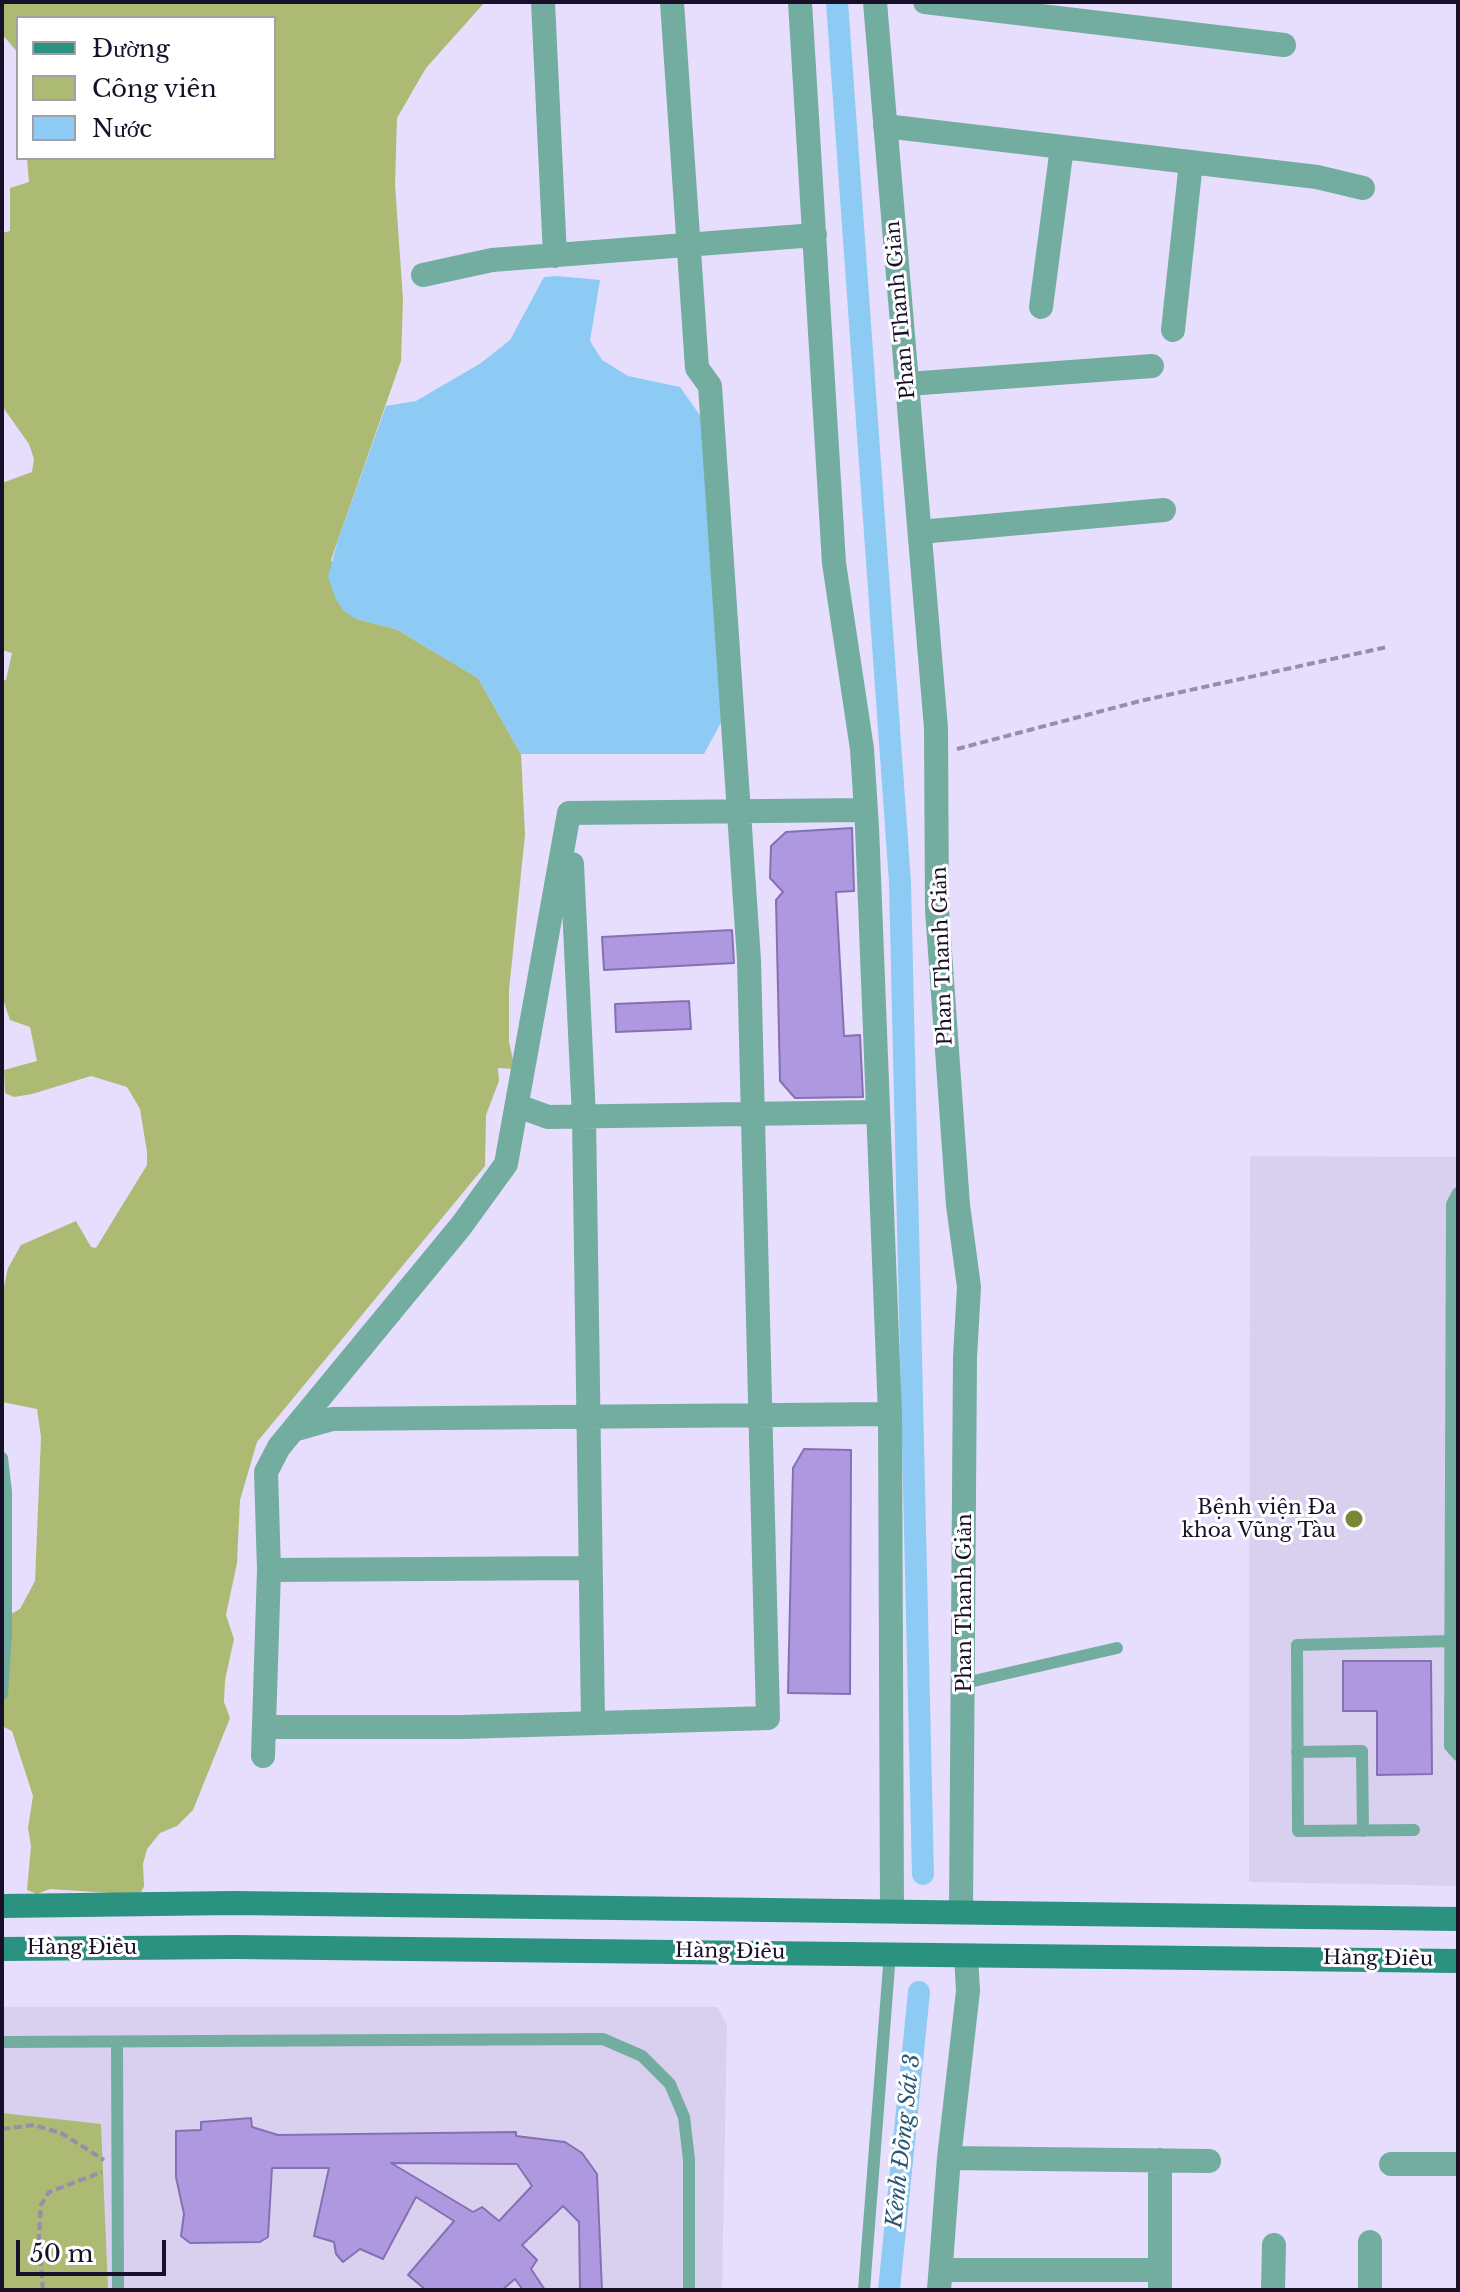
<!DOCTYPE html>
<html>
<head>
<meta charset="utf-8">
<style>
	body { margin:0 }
	#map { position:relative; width:1460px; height:2292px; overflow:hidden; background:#e6defc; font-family:"Libre Baskerville",serif }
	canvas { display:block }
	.frame { position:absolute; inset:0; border:4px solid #180f29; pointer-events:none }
	.legend { position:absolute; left:16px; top:16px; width:260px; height:144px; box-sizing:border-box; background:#fff; border:2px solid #a39fa9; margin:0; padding:10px 14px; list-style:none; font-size:24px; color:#180f29 }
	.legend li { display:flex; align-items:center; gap:16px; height:40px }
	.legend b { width:40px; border:2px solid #a39fa9 }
	.scale { position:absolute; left:16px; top:2240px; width:150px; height:36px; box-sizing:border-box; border:4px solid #180f29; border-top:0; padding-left:10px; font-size:24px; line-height:28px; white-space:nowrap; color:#180f29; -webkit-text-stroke:6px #fff; paint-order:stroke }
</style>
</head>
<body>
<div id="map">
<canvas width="1460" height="2292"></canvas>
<div class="frame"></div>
<ul class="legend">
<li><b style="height:10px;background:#2a927f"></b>Đường</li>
<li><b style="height:22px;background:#acba73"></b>Công viên</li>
<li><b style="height:22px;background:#8dcbf4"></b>Nước</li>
</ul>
<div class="scale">50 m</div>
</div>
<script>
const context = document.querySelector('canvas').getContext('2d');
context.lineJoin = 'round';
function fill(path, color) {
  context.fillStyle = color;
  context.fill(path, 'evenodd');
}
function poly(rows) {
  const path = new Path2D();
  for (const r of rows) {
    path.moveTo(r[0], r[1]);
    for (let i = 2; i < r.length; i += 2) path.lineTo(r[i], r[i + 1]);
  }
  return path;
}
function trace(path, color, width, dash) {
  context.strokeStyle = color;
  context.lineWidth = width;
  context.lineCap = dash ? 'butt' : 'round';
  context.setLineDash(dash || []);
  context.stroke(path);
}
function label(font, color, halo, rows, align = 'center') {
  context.font = font + ' "Libre Baskerville",serif';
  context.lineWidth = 6;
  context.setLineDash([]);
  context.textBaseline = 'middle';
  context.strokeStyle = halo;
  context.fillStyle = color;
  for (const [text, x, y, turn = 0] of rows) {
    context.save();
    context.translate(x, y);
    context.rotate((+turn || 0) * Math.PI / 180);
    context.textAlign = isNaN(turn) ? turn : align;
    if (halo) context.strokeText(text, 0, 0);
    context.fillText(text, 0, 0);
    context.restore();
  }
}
fill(poly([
	[1250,1156,1458,1157,1458,1886,1249,1882],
	[2,2007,717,2007,727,2025,722,2290,2,2290]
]), '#d9d0f0');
fill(poly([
	[2,2,485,2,426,68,397,118,395,184,403,300,401,361,331,560,356,619,396,629,478,678,521,754,525,835,509,990,509,1042,515,1069,498,1068,499,1081,486,1115,485,1166,257,1442,240,1500,237,1563,226,1615,234,1639,225,1680,224,1702,230,1718,193,1810,177,1826,160,1833,147,1849,143,1864,144,1886,140,1895,50,1889,37,1894,27,1890,31,1846,28,1828,33,1796,12,1731,2,1726,2,1619,20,1609,35,1581,41,1437,37,1409,2,1402,2,1296,8,1268,21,1245,76,1221,91,1247,96,1248,147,1165,147,1152,140,1109,127,1087,91,1076,32,1094,14,1097,5,1093,4,1070,37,1061,30,1027,10,1020,2,996,2,680,6,680,12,653,2,650,2,483,32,472,34,459,29,444,2,406,2,233,10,231,10,188,29,182,27,158,274,158,274,18,18,18,18,53,2,34],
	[2,2113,101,2124,108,2290,2,2290]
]), '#acba73');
fill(poly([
	[557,276,600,280,590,341,602,360,628,376,680,387,704,421,724,717,704,754,521,754,478,678,396,629,356,619,345,612,336,600,328,577,338,540,386,406,416,401,481,363,510,340,544,277]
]), '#8dcbf4');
trace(poly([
	[837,2,900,882,923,1874],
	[889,2290,919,1992]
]), '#8dcbf4', 22);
const building = poly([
	[852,828,854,891,836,892,844,1036,860,1035,863,1097,795,1098,780,1081,776,900,783,892,770,878,771,846,786,832,852,828],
	[732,930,734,963,604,970,602,937,732,930],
	[689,1001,691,1029,616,1032,615,1004,689,1001],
	[804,1449,851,1450,850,1694,788,1693,793,1468,804,1449],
	[1343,1661,1431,1661,1432,1774,1377,1775,1377,1711,1343,1711,1343,1661],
	[251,2118,252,2127,278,2135,516,2132,516,2136,565,2142,582,2153,597,2174,602,2290,580,2290,579,2222,563,2206,522,2245,537,2260,531,2269,545,2290,523,2290,515,2279,502,2290,426,2290,408,2275,454,2221,416,2197,383,2259,360,2249,343,2262,336,2254,334,2242,314,2236,329,2168,272,2168,268,2237,260,2242,190,2243,181,2236,184,2214,176,2177,176,2131,201,2130,201,2122,251,2118],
	[391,2163,517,2164,532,2186,499,2221,482,2207,473,2212,391,2163]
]);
fill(building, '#ae98df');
trace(building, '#8570b4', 2);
trace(poly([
	[957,749,1140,701,1387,647],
	[2,2129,34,2125,61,2133,104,2160],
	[43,2290,39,2235,41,2205,49,2192,102,2172]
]), '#968eaa', 4, [8, 4]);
trace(poly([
	[1458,1193,1452,1204,1450,1746,1458,1755],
	[2,1458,6,1492,6,1634,2,1694],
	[965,1683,1117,1648],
	[1297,1752,1362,1751,1363,1831],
	[1414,1830,1298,1831,1297,1645,1451,1641],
	[2,2042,603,2039,642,2056,670,2084,684,2117,689,2160,689,2290],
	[117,2042,118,2290],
	[864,2290,890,1953]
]), '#73ad9f', 12);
trace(poly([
	[543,2,555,256],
	[800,2,834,563,862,749,867,827,890,1414,892,1910],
	[875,2,936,728,937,910,958,1205,969,1287,965,1357,961,1911],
	[925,2,1284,45],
	[885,126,1317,177,1363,188],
	[423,275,492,260,815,235],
	[1041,307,1062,147],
	[1173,330,1191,162],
	[908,384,1152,366],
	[920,532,1164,510],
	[569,813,864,810],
	[572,864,584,1117,593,1721],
	[518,1106,548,1117,876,1112],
	[297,1429,332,1419,890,1414],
	[269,1570,589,1568],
	[264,1727,462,1727,768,1718,749,960,710,386,697,368,672,2],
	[263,1756,269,1570,266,1472,279,1447,461,1226,506,1164,569,813],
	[949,2158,1209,2161],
	[1391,2164,1458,2164],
	[1370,2242,1370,2290],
	[941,2270,1160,2270],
	[939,2290,949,2158,968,1991,966,1956],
	[1160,2290,1160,2160],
	[1273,2290,1274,2245]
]), '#73ad9f', 24);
trace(poly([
	[2,1906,234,1903,1458,1919],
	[2,1949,235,1947,1458,1961]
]), '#2a927f', 24);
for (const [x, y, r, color] of [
	[1354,1519,10,"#798735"]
]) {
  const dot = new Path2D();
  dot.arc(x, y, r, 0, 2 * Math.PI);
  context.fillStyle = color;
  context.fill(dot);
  trace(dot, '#fff', 3);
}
label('20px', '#180f29', '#fff', [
	["Phan Thanh Giản",901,310,-95],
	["Phan Thanh Giản",943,956,-92],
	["Phan Thanh Giản",965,1603,-90],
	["Hàng Điều",82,1948],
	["Hàng Điều",730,1952,1],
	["Hàng Điều",1378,1959,1]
]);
label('20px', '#180f29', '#fff', [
	["Bệnh viện Đa",1336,1508],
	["khoa Vũng Tàu",1336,1531]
], 'right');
label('italic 22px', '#2a5875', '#fff', [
	["Kênh Đồng Sát 3",904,2141,-84]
]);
</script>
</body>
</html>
